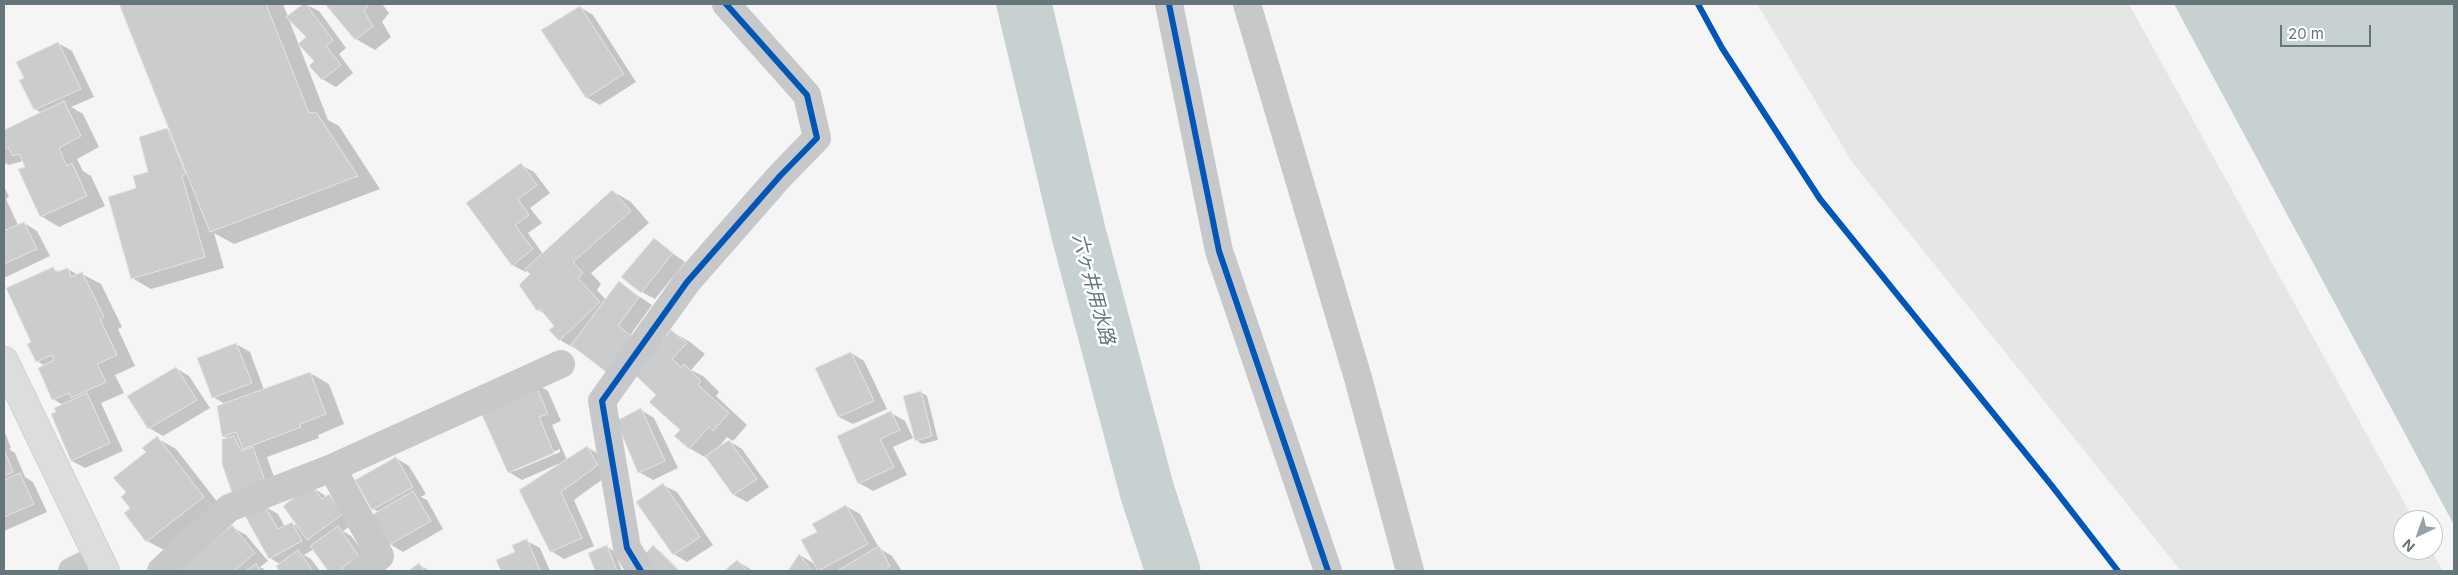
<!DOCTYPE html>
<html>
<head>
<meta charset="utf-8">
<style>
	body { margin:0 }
	#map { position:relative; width:2458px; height:575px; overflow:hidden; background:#f5f5f5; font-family:Inter,sans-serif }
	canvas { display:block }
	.frame { position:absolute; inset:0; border:5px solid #65767b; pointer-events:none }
	.north { position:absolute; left:2393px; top:510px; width:50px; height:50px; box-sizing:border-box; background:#fff; border:1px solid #c1c8ca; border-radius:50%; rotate:222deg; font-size:14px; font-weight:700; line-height:20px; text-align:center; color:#65767b }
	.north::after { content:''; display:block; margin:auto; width:18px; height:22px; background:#97a2a6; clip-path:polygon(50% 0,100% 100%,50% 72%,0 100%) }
	.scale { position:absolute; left:2280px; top:25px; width:91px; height:22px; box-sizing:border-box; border:2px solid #65767b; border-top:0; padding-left:6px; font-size:15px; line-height:18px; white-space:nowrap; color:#65767b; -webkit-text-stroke:4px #fff; paint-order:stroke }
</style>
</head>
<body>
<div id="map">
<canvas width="2458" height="575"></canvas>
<div class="frame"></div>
<div class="north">N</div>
<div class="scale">20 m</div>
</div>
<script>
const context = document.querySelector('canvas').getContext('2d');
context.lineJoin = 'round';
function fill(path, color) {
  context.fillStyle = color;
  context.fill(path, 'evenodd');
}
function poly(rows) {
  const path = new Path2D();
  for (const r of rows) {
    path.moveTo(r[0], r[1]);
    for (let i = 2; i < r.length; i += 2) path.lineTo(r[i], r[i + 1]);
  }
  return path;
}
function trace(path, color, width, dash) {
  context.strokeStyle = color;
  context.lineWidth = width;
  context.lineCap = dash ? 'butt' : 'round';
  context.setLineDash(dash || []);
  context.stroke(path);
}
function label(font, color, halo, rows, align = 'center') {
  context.font = font + ' Inter,"Noto Sans JP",sans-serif';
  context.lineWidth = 5;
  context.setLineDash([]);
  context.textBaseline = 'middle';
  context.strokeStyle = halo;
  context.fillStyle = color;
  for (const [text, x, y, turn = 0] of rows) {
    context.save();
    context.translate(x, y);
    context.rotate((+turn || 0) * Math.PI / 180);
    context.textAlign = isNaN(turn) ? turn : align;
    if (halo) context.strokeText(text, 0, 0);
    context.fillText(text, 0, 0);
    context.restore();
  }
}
fill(poly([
	[1757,4,2129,4,2414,520,2403,520,2403,550,2431,550,2443,571,2181,571,1852,162]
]), '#e4e7e3');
fill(poly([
	[2174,4,2454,4,2454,525]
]), '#c8d1d2');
fill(poly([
	[120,4,283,4,288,17,305,4,319,11,346,48,339,54,353,73,336,87,322,79,308,37,288,17,328,120,339,126,380,189,234,244,214,233,224,268,151,289,132,278,138,189,149,173,167,129,171,132],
	[327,4,382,4,389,13,382,22,391,37,375,50,356,39],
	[580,7,593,15,636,82,600,105,586,97],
	[58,43,72,51,94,97,71,107,83,114,99,147,77,159,83,171,91,176,105,206,59,227,41,216,23,161,9,165,4,163,4,132,42,113,35,109,25,78],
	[521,165,534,172,550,193,530,208,542,223,528,233,543,254,612,191,631,202,649,223,591,273,601,284,597,290,606,300,619,283,652,305,631,334,649,349,579,351,560,340,556,326,547,315,538,310,531,274,528,271,526,272,512,265,468,204],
	[4,186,9,197,6,199,18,225,24,223,37,231,50,256,4,278],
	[654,240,685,262,655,299,642,292],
	[53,269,60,272,68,269,78,275,82,274,101,284,122,327,118,329,135,366,115,375,124,393,101,403,123,451,85,468,72,461,59,433,61,432,63,405,53,399,45,366,37,361,32,343],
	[671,331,690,342,705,354,691,370,703,376,719,392,716,396,747,425,733,441,727,437,718,448,729,441,742,449,769,487,747,502,734,495,708,459,689,448,681,430,658,395],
	[236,344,250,352,264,390,310,373,329,384,344,424,318,435,319,438,267,457,278,489,246,500,228,439,223,436,225,404,213,397,199,359],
	[851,353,864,361,887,409,853,424,839,417,817,369],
	[176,368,189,376,210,408,163,436,149,428],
	[534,383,548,391,561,421,552,425,567,460,587,447,600,455,611,473,574,500,594,546,564,559,551,551,558,464,522,480,509,472],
	[560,449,560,452,515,471,515,468],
	[921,392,927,396,938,440,922,444,916,440],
	[641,410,654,418,678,468,653,480,639,472],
	[891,413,905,421,913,438,893,447,907,475,873,491,859,483],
	[4,430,11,448,9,449,15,453,25,477,33,482,47,512,4,531],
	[157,438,176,449,222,508,166,551,147,541,148,453],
	[396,458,409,466,426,494,421,497,427,500,443,529,403,552,390,544,379,512,373,509],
	[663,485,677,492,713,545,687,562,674,554],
	[312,487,327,497,329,496,342,504,356,522,343,531,351,536,372,564,362,571,330,571,314,549,304,555,311,559,320,571,281,571,277,566,280,564,270,558,264,506,278,514,285,527,292,523,301,528],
	[846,506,860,514,879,548,892,556,902,571,789,571,800,555,816,565,818,532],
	[232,527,246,535,268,561,260,567,267,571,180,571],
	[527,541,540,548,550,571,502,571,498,560,517,552],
	[607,547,614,551,622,571,597,571,590,554],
	[653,547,660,551,680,571,653,571],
	[737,561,750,569,752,571,726,571],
	[419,565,430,571,410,571]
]), '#0003');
trace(poly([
	[1024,4,1079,235,1147,491,1173,571]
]), '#c8d1d2', 55);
const building = poly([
	[119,4,266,4,309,113,316,112,358,176,210,232,119,4],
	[303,4,306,4,333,40,326,46,341,65,322,80,309,66,314,61,298,44,306,37,286,17,303,4],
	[325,4,369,4,364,11,373,26,355,40,325,4],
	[580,6,624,74,586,98,541,30,580,6],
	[58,42,81,89,34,110,19,80,24,78,16,62,58,42],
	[64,101,81,136,59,148,67,166,72,163,87,196,40,217,18,169,25,167,19,154,13,156,8,147,4,149,4,130,64,101],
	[167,128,186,174,182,176,205,257,131,279,108,197,136,188,133,176,148,172,139,137,167,128],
	[521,163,537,185,518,199,529,215,515,225,533,249,512,266,466,203,521,163],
	[612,190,631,211,573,262,583,273,578,278,600,302,559,341,549,330,554,326,540,309,537,311,519,285,530,274,525,269,612,190],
	[24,222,37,249,4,264,4,231,24,222],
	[654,238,673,253,641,293,621,277,654,238],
	[53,267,56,272,68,268,71,277,82,272,104,317,100,319,117,355,97,364,106,382,71,398,69,393,52,400,38,368,54,360,52,355,36,362,27,344,31,342,6,288,53,267],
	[619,281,639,297,618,326,637,340,610,375,571,345,619,281],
	[671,330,687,343,672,359,681,367,684,364,701,381,698,385,729,413,713,431,709,427,689,449,674,436,680,430,649,402,656,395,634,374,671,330],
	[236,343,252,383,212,398,197,358,236,343],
	[851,352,874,401,838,417,815,368,851,352],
	[176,367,197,400,148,429,127,396,176,367],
	[310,372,326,414,300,424,301,427,243,449,236,432,222,437,217,406,310,372],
	[534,381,548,414,539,417,554,453,508,473,478,406,534,381],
	[921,391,932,436,915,441,903,396,921,391],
	[87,393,110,443,71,461,51,414,56,412,54,408,87,393],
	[641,408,665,461,638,473,616,421,641,408],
	[891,411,900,430,880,439,894,467,858,484,837,436,891,411],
	[157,436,204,497,146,542,124,513,130,508,121,497,126,492,113,478,146,452,142,448,157,436],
	[234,436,241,451,253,447,265,481,232,493,222,464,222,439,234,436],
	[729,440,757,479,733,495,705,456,729,440],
	[587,446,598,465,561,492,582,538,550,552,519,490,587,446],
	[4,449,13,472,4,476,4,449],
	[396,457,413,487,372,510,355,480,396,457],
	[20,473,34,504,4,517,4,480,20,473],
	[663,483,700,537,673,555,636,502,663,483],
	[311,485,322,499,329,494,343,514,307,540,283,506,311,485],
	[413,491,431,521,389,545,372,515,413,491],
	[264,505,278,529,292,522,302,541,269,559,245,516,264,505],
	[846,505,868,544,818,571,801,540,817,532,812,524,846,505],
	[232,525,255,553,234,571,178,571,232,525],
	[338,526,359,556,342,568,345,571,328,571,310,546,338,526],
	[527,539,540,571,501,571,496,560,515,552,512,545,527,539],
	[607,545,617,571,595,571,588,553,607,545],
	[653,545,679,571,651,571,640,560,653,545],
	[879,546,890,566,883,571,837,571,879,546],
	[298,550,313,571,279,571,276,566,298,550],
	[799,554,812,571,788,571,799,554],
	[737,560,747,571,724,571,737,560],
	[419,563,425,571,408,571,419,563],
	[256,564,261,571,245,571,256,564]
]);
fill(building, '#cbcccd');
trace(building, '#e4e4e4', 1);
const major = poly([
	[4,361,105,571]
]);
trace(major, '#d0d1d2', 30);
trace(poly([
	[1169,4,1219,251,1328,571],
	[1247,4,1358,378,1410,571],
	[332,468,380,556,362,571],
	[72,571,99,558],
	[161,571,229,508,332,468,561,364],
	[641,571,627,548,602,401,687,282,780,176,817,138,807,95,726,4]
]), '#c6c8c9', 28);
trace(major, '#dcddde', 28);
trace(poly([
	[1169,4,1219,251,1328,571],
	[1698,4,1722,48,1820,199,2052,486,2118,571],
	[641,571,627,548,602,401,687,282,780,176,817,138,807,95,726,4]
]), '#0057b8', 6);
label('italic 19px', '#607576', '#fff', [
	["六ヶ井用水路",1093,289,75]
]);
</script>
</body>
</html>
